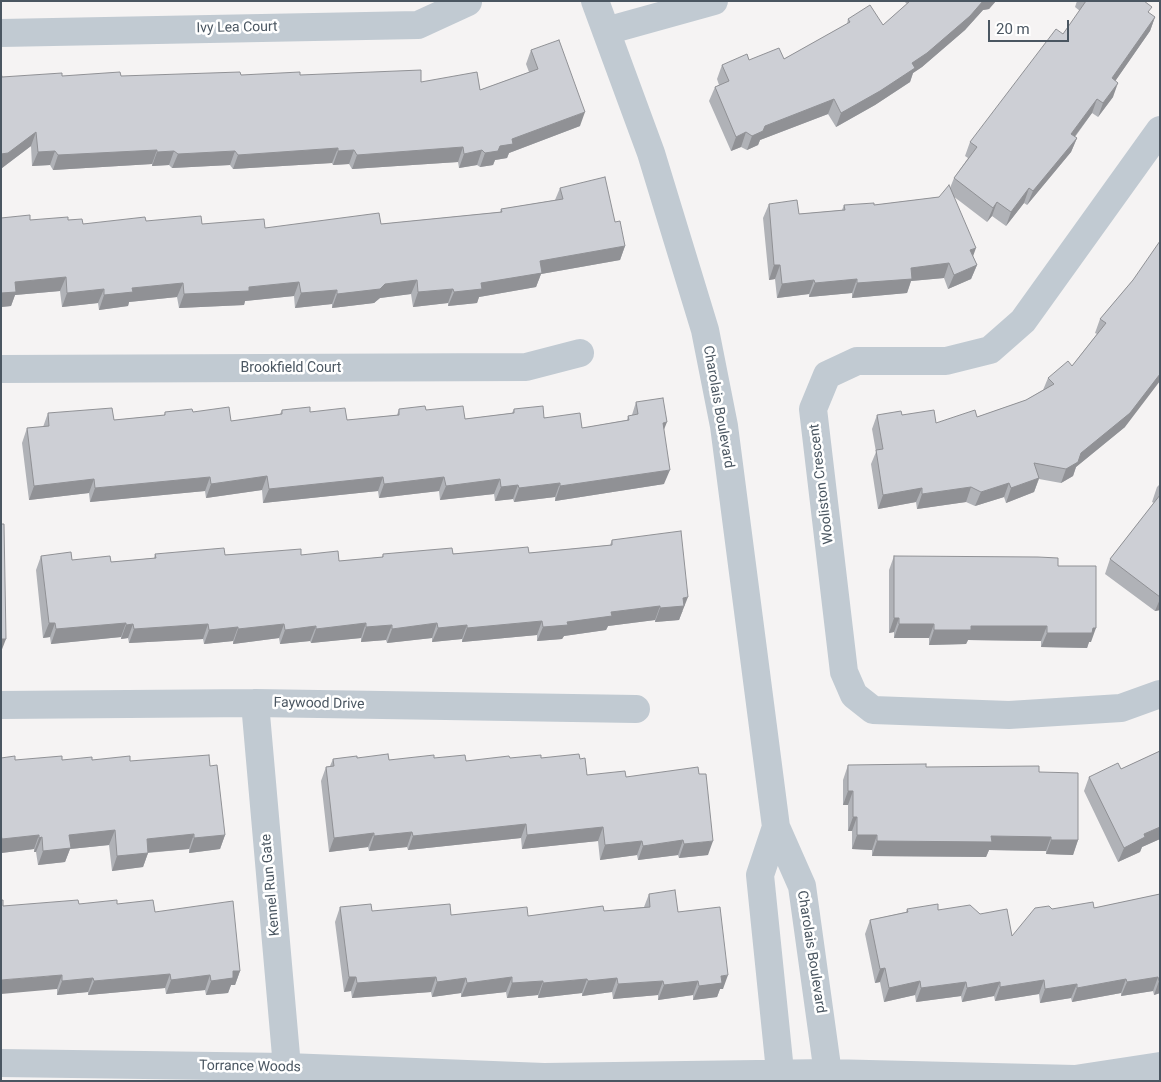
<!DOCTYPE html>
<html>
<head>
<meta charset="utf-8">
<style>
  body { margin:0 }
  #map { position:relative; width:1161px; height:1082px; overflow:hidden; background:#f5f3f3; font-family:Roboto,sans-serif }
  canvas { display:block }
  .frame { position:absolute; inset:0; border:2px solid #4a5661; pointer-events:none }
  .scale { position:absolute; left:988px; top:20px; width:81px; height:22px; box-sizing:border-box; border:2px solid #4a5661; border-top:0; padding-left:6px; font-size:15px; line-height:18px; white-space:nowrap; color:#4a5661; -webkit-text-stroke:4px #fff; paint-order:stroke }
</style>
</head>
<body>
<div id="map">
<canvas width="1161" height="1082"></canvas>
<div class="frame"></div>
<div class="scale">20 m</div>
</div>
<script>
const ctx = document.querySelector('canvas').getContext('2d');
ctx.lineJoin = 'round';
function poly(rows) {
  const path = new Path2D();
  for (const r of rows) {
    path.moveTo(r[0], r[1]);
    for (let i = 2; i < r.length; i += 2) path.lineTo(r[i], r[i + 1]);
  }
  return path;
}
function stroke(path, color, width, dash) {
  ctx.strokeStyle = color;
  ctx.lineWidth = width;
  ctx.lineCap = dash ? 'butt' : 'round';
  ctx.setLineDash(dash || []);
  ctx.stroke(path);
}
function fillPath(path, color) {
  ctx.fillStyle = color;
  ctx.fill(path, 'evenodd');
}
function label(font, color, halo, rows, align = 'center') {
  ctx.font = font + ' Roboto,sans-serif';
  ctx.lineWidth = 5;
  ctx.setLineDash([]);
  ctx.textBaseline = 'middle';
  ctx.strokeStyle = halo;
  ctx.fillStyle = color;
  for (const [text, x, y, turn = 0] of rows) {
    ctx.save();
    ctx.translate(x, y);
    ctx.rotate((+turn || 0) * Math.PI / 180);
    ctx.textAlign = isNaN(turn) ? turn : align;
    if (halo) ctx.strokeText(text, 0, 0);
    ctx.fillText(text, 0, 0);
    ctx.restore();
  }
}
stroke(poly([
  [595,1,651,153,705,330,724,426,776,827,802,886,829,1081],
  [606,31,714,1],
  [1,33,418,25,468,2],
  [1160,130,1023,321,990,350,946,361,857,361,827,375,813,409,844,672,854,695,873,710,1009,715,1121,708,1160,694],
  [1,369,526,367,580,353],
  [255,703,287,1067],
  [1,705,255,703,636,709],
  [776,827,760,875,781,1081],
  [1,1063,287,1067,544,1077,828,1073,1075,1079,1160,1066]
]), '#c1cad2', 28);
fillPath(poly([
  [904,1,996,1,989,9,983,10,965,30,922,67,913,73,910,82,875,105,836,127,828,114,760,140,758,145,747,150,741,147,731,151,709,101,715,87,719,85,717,79,722,65,749,60,784,59,847,24,848,19,883,25,907,4],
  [1077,1,1144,1,1149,13,1155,17,1150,31,1115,81,1113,97,1098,117,1092,113,1075,137,1077,138,1071,152,1027,205,1024,203,1006,226,992,216,987,222,953,196,973,256,977,265,971,279,948,289,944,278,911,281,907,293,852,298,852,293,809,297,809,294,777,298,775,279,769,280,763,218,769,204,799,214,842,210,844,205,874,205,939,197,950,188,954,178,968,158,965,156,970,142,1063,34,1080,11,1075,7],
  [531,50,580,126,509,153,507,158,495,160,493,165,480,167,477,165,459,168,458,162,352,169,349,164,333,165,332,163,233,169,230,165,172,168,169,165,152,166,152,164,53,170,50,165,32,166,31,146,2,168,2,77,300,75,421,82,480,90,529,72,526,64],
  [560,188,615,222,625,246,620,260,541,274,536,287,479,297,477,303,448,306,448,303,413,307,411,294,380,298,374,303,332,308,332,304,295,308,294,296,245,301,244,305,179,308,177,297,129,302,128,306,99,310,98,303,62,307,60,291,15,295,11,306,1,307,1,218,30,220,68,220,83,224,146,221,265,228,381,224,500,212,501,209,555,200],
  [1133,280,1125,427,1076,467,1073,476,1061,483,1039,479,1034,492,1006,503,1004,497,975,506,966,502,917,509,916,502,878,509,871,464,876,452,872,429,877,415,902,415,936,423,977,417,1026,400,1043,390,1048,378,1072,366,1097,334,1095,333,1100,319],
  [636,402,664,430,664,484,555,501,555,497,514,502,513,499,495,501,494,494,440,500,439,491,379,498,378,491,263,503,262,490,206,498,205,491,90,502,89,493,29,500,22,443,27,428,43,427,48,413,114,420,164,415,165,412,193,412,231,421,280,414,282,410,310,412,347,420,397,415,399,409,426,410,465,419,512,413,514,409,582,428,627,420,628,416,632,415],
  [1160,484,1160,610,1155,611,1105,574,1110,559,1154,503,1152,502,1157,487],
  [612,540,683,612,682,612,679,620,655,622,655,620,608,626,606,630,564,636,562,639,537,641,537,635,462,642,462,639,432,642,432,638,387,643,386,640,361,642,361,638,311,643,310,641,280,644,279,638,233,644,233,641,204,644,203,639,129,643,128,638,121,639,121,637,51,644,50,637,43,638,36,570,41,556,72,560,111,562,154,558,155,554,301,555,339,561,382,557,383,554,529,553,610,545],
  [894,556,1058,566,1091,642,1089,642,1087,648,1041,647,1041,641,968,640,966,644,929,645,929,638,894,638,894,632,889,633,889,570],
  [1160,751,1160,839,1142,847,1140,852,1118,862,1084,791,1089,777,1121,769],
  [1,758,15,760,92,760,130,761,210,766,225,835,220,849,189,853,189,849,148,853,143,867,112,871,109,845,70,849,65,862,38,865,36,852,34,852,34,849,1,853],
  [357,758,389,760,434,758,466,761,510,758,580,759,587,775,626,777,708,855,679,858,678,855,638,860,637,855,600,860,598,841,522,849,521,838,408,850,407,847,369,851,368,847,329,852,321,781,326,767,330,766,333,759],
  [848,765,926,767,1039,772,1078,840,1073,855,1046,854,1046,851,989,850,986,857,872,856,872,850,852,849,852,831,848,831,848,805,843,805,843,780],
  [649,894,678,912,723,989,720,989,717,997,693,1000,693,995,658,1000,658,995,613,999,612,992,582,996,582,993,538,998,538,995,507,998,506,992,461,997,461,993,432,997,431,992,352,998,351,991,344,992,335,922,340,907,372,911,451,915,528,916,604,911,644,907],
  [1160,894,1160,993,1154,995,1153,991,1121,996,1121,993,1072,1002,1071,998,1040,1003,1039,994,995,1001,994,996,962,1002,961,996,916,1002,915,995,884,1002,880,982,875,983,865,934,870,920,906,912,907,909,980,914,1012,936,1052,909,1094,908],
  [79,904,117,904,155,912,240,971,235,985,231,985,228,993,206,995,205,990,166,994,165,988,88,995,88,992,57,995,57,989,3,906]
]), '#b0b2b7');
fillPath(poly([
  [983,1,996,1,989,9,983,10,965,30,922,67,913,73,910,82,875,105,836,127,841,113,912,63],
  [1155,17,1150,31,1107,93,1112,78],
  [1118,83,1113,97,1098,117,1103,103],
  [834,99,828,114,760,140,758,145,747,150,752,136,765,126],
  [1097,99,1092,113,1066,148,1071,134],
  [585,112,580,126,509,153,507,158,495,160,493,165,480,167,485,153,512,139],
  [36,132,31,146,2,168,1,168,1,154],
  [746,132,741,147,731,151,736,137],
  [1077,138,1071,152,1027,205,1033,191],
  [463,147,458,162,352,169,357,155],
  [338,148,332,163,233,169,238,155],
  [157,150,152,164,53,170,58,155],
  [354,150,349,164,333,165,338,151],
  [482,150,477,165,459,168,464,154],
  [55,151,50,165,32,166,38,152],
  [174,151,169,165,152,166,157,152],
  [235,151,230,165,172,168,178,154],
  [1029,188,1024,203,1006,226,1011,212],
  [997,202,992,216,987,222,993,208],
  [625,246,620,260,541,274,536,287,479,297,477,303,448,306,454,292,481,283,540,261],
  [976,248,971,262,970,250],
  [949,263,944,278,911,281,907,293,852,298,857,283,911,268],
  [774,265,780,265,775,279,769,280],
  [977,265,971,279,948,289,954,275],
  [66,277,60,291,15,295,11,306,1,307,1,293,15,282],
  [857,279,852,293,809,297,815,283],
  [417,280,411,294,380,298,374,303,332,308,337,294,385,284],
  [814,280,809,294,777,298,782,284],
  [299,282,294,296,245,301,244,305,179,308,184,294],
  [183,283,177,297,129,302,128,306,99,310,104,295,132,288],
  [104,289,98,303,62,307,67,293],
  [453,289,448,303,413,307,418,292],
  [337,290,332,304,295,308,301,293],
  [1160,374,1160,381,1125,427,1076,467,1073,476,1061,483,1066,469,1081,453],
  [667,422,661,437,663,423],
  [670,470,664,484,555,501,560,486],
  [267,476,262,490,206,498,211,484],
  [210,477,205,491,90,502,95,488],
  [383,477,378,491,263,503,269,489],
  [444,477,439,491,379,498,384,484],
  [1039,478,1034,492,1006,503,1011,488],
  [94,479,89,493,29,500,34,486],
  [500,479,494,494,440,500,446,486],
  [560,483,555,497,514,502,519,488],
  [1009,483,1004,497,975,506,981,492],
  [518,485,513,499,495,501,501,487],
  [971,487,966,502,917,509,922,494],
  [922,488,916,502,878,509,883,495],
  [688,597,679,620,655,622,660,608,683,598],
  [1160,599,1160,610,1155,611],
  [660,606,655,620,608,626,606,630,564,636,562,639,537,641,543,627,611,612],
  [894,618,899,618,894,632,889,633],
  [542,621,537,635,462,642,467,628],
  [49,623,55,623,50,637,43,638],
  [126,623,121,637,51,644,56,629],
  [366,623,361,638,311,643,316,629],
  [437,623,432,638,387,643,392,629],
  [133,624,128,638,121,639,126,625],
  [208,624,203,639,129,643,134,629],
  [284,624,279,638,233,644,238,629],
  [899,624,934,624,929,638,894,638],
  [392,625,386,640,361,642,366,627],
  [467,625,462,639,432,642,438,628],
  [316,626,310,641,280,644,285,630],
  [971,626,1047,626,1041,641,968,640,966,644,929,645,934,630],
  [238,627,233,641,204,644,209,630],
  [1093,628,1096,628,1091,642,1089,642,1087,648,1041,647,1047,633],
  [1,639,6,639,1,652],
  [848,791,853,791,848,805,843,805],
  [853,817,857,817,852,831,848,831],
  [526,824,521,838,408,850,413,836],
  [603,827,598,841,522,849,527,835],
  [1160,827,1160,839,1142,847,1140,852,1118,862,1124,848,1144,834],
  [115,830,109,845,70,849,65,862,38,865,43,851,69,835],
  [412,832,407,847,369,851,374,836],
  [374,833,368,847,329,852,334,838],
  [194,834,189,849,142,853,147,839],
  [39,835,34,849,1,853,1,841,2,839],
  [225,835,220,849,189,853,194,838],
  [857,835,877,835,872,850,852,849],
  [991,836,1051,837,1046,851,989,850,986,857,872,856,877,841],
  [42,837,36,852,34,852,39,838],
  [683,840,678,855,638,860,643,846],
  [1051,840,1078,840,1073,855,1046,854],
  [642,841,637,855,600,860,605,845],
  [713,841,708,855,679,858,684,844],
  [148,853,143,867,112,871,117,856],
  [885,968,880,982,875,983,880,969],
  [233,971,240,971,235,985,231,985,228,993,206,995,211,981],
  [170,974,165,988,88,995,94,981],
  [62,975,57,989,1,994,1,980],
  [210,975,205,990,166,994,171,980],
  [728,975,723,989,720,989,717,997,693,1000,699,986,721,976],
  [349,977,356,977,351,991,344,992],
  [436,977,431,992,352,998,357,983],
  [512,977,506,992,461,997,467,983],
  [1158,977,1153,991,1121,996,1127,982],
  [93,978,88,992,57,995,62,981],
  [466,978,461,993,432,997,437,982],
  [617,978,612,992,582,996,588,981],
  [587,979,582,993,538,998,543,983],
  [1126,979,1121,993,1072,1002,1077,988],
  [1044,980,1039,994,995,1001,1000,987],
  [543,981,538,995,507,998,512,983],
  [663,981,658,995,613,999,618,984],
  [698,981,693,995,658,1000,664,985],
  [920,981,915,995,884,1002,889,988],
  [1159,981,1160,981,1160,993,1154,995],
  [966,982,961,996,916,1002,921,988],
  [1000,982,994,996,962,1002,967,988],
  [1077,984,1071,998,1040,1003,1045,989]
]), '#909195');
const building = poly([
  [910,1,983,1,970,16,927,53,912,63,915,68,880,91,841,113,834,99,765,126,763,131,752,136,746,132,736,137,715,87,729,81,722,65,747,54,749,60,779,48,784,59,850,22,848,19,870,5,883,25,910,1],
  [1086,1,1144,1,1152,7,1148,12,1155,17,1112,78,1118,83,1103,103,1097,99,1071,134,1077,138,1033,191,1029,188,1011,212,997,202,993,208,954,178,977,147,970,142,1056,29,1063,34,1086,1],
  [559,40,585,112,512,139,513,144,500,146,498,151,485,153,482,150,464,154,463,147,357,155,354,150,338,151,338,148,238,155,235,151,178,154,174,151,157,152,157,150,58,155,55,151,38,152,36,132,8,153,1,154,1,73,2,77,62,73,62,76,120,72,121,76,240,72,241,75,300,72,300,75,421,70,421,82,477,72,480,90,538,69,531,50,559,40],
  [605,177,615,222,620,221,625,246,540,261,542,273,481,283,482,289,454,292,453,289,418,292,417,280,385,284,380,289,337,294,337,290,301,293,299,282,249,287,249,291,184,294,183,283,132,288,133,292,104,295,104,289,67,293,66,277,15,282,16,292,1,293,1,218,30,215,30,220,68,217,68,220,82,219,83,224,145,217,146,221,201,216,202,224,264,219,265,228,379,213,381,224,502,212,501,209,563,199,560,188,605,177],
  [949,185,976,248,970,250,977,265,954,275,949,263,911,268,912,279,857,283,857,279,815,283,814,280,782,284,780,265,774,265,769,204,797,200,799,214,845,210,844,205,874,203,874,205,939,197,949,185],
  [1160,241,1160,374,1130,413,1081,453,1078,462,1066,469,1034,463,1039,478,1011,488,1009,483,981,492,971,487,922,494,922,488,883,495,876,450,883,449,877,415,901,411,902,415,934,410,936,423,975,410,977,417,1026,400,1054,384,1048,378,1068,361,1072,366,1106,323,1100,319,1133,280,1160,241],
  [663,398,667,422,663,423,670,470,560,486,560,483,519,488,518,485,501,487,500,479,446,486,444,477,384,484,383,477,269,489,267,476,211,484,210,477,95,488,94,479,34,486,27,428,49,426,48,413,112,408,114,420,165,415,165,412,192,409,193,412,229,407,231,421,282,414,282,410,310,407,310,412,345,408,347,420,399,415,399,409,425,406,426,410,463,406,465,419,514,413,514,409,543,406,544,418,580,413,582,428,629,420,628,416,638,414,636,402,663,398],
  [1160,495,1160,597,1110,559,1160,495],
  [1,524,4,524,6,639,1,639,1,524],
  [681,531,688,597,683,598,684,606,660,608,660,606,611,612,612,616,567,622,568,625,543,627,542,621,467,628,467,625,438,628,437,623,392,629,392,625,366,627,366,623,316,629,316,626,285,630,284,624,238,629,238,627,209,630,208,624,134,629,133,624,126,625,126,623,56,629,55,623,49,623,41,556,71,552,72,560,110,556,111,562,156,558,155,554,224,548,225,555,301,549,301,555,338,551,339,561,383,557,383,554,452,548,453,554,528,547,529,553,612,545,612,540,681,531],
  [894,556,1038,557,1058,558,1058,566,1096,566,1096,628,1093,628,1092,633,1047,633,1047,626,971,626,971,630,934,630,934,624,899,624,899,618,894,618,894,556],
  [1160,751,1160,827,1144,834,1145,837,1124,848,1089,777,1118,763,1121,769,1160,751],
  [388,754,389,760,434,755,434,758,465,755,466,761,509,756,510,758,541,755,541,758,579,754,580,759,585,758,587,775,625,771,626,777,698,767,699,774,706,774,713,841,684,844,683,840,643,846,642,841,605,845,603,827,527,835,526,824,413,836,412,832,374,836,374,833,334,838,326,767,334,766,333,759,357,756,357,758,388,754],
  [209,755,210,766,217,765,225,835,194,838,194,834,147,839,148,853,117,856,115,830,69,835,71,848,43,851,42,837,39,838,39,835,2,839,1,835,1,758,15,756,15,760,62,756,62,760,92,757,92,760,130,756,130,761,209,755],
  [926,764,926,767,1039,766,1039,772,1078,773,1078,840,1051,840,1051,837,991,836,992,842,877,841,877,835,857,835,857,817,853,817,853,791,848,791,848,765,926,764],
  [675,890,678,912,720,907,728,975,721,976,722,983,699,986,698,981,664,985,663,981,618,984,617,978,588,981,587,979,543,983,543,981,512,983,512,977,467,983,466,978,437,982,436,977,357,983,356,977,349,977,340,907,371,904,372,911,450,904,451,915,527,907,528,916,603,906,604,911,650,907,649,894,675,890],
  [1160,894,1160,981,1159,981,1158,977,1127,982,1126,979,1077,988,1077,984,1045,989,1044,980,1000,987,1000,982,967,988,966,982,921,988,920,981,889,988,885,968,880,969,870,920,908,912,907,909,938,904,938,910,970,905,980,914,1007,909,1012,936,1035,908,1049,906,1052,909,1093,902,1094,908,1160,894],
  [1,900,3,900,3,906,78,900,79,904,117,900,117,904,153,900,155,912,233,901,240,971,233,971,233,978,211,981,210,975,171,980,170,974,94,981,93,978,62,981,62,975,1,980,1,900]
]);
fillPath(building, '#cdcfd5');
stroke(building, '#909195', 1);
label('14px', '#4a5661', '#fff', [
  ["Ivy Lea Court",237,28,-1],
  ["Brookfield Court",291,368],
  ["Charolais Boulevard",718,407,80],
  ["Wooliston Crescent",822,484,-97],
  ["Faywood Drive",319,704,1],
  ["Kennel Run Gate",271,885,-95],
  ["Charolais Boulevard",811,952,81],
  ["Torrance Woods",250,1067,1]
]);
</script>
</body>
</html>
